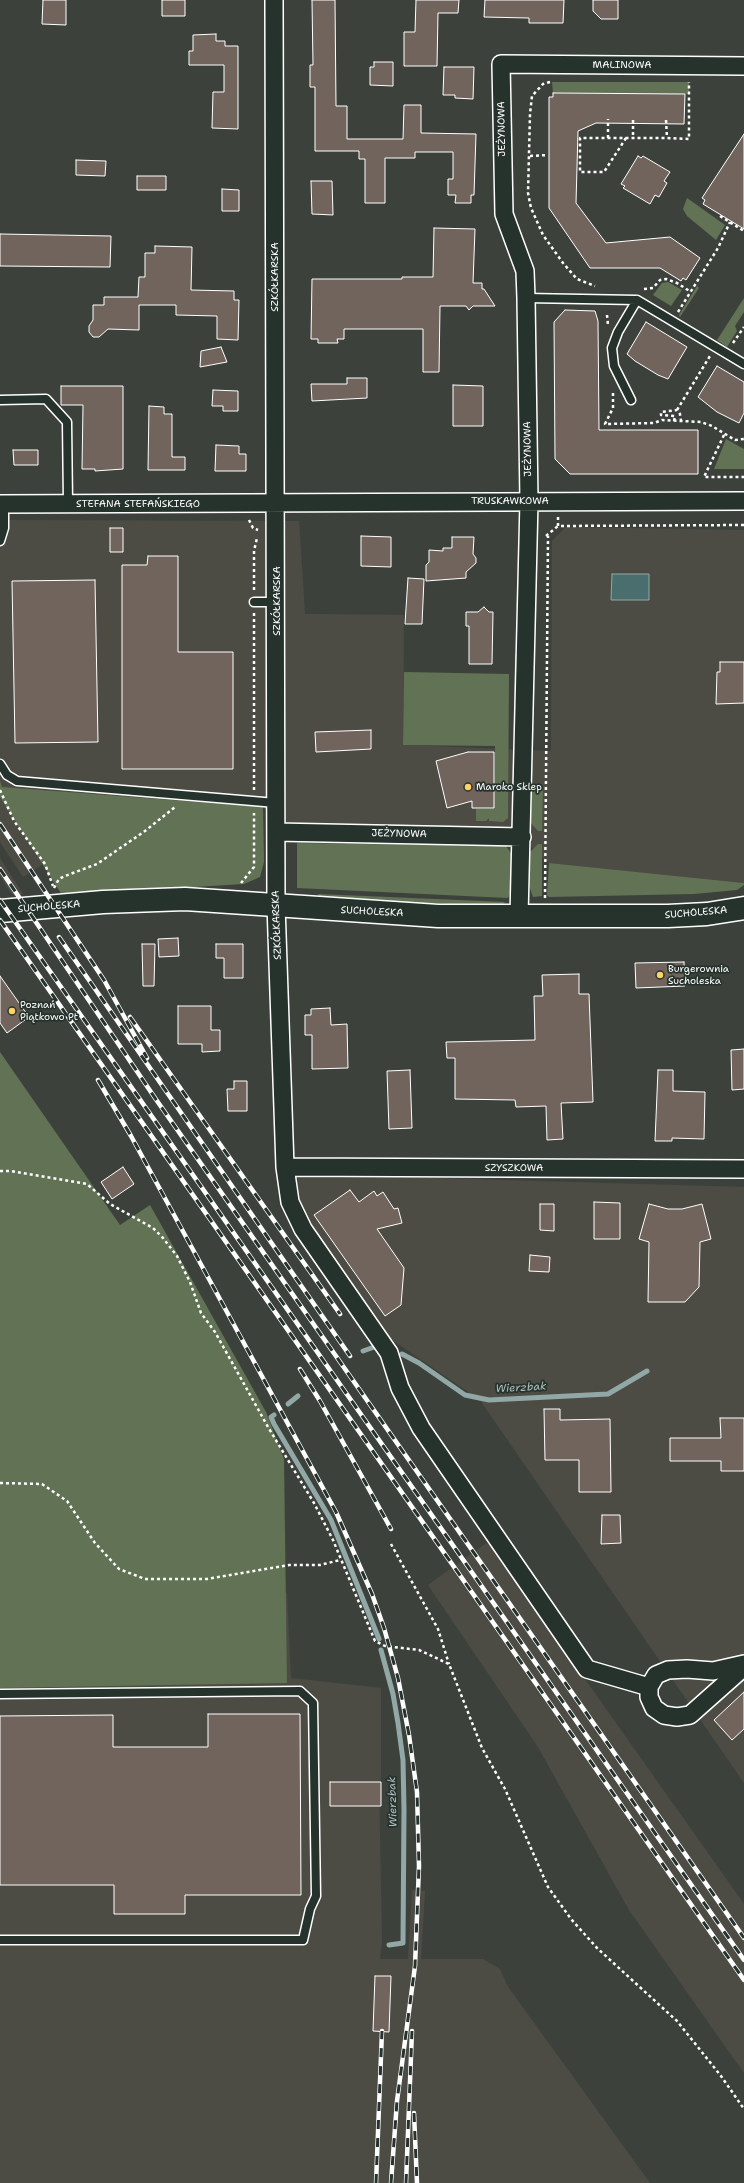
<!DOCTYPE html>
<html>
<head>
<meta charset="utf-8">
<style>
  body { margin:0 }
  canvas { display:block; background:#3c423b }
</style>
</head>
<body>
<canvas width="744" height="2183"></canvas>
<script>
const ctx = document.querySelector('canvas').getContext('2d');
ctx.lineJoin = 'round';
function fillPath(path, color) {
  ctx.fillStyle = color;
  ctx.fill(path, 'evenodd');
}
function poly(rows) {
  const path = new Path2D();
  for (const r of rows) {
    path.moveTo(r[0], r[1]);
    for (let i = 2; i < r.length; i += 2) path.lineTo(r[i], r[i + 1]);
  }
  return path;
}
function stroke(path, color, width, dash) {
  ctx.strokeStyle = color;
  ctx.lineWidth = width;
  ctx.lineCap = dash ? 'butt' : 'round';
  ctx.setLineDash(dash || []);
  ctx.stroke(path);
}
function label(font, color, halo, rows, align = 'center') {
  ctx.font = font + ' "Shantell Sans",sans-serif';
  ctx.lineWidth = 3.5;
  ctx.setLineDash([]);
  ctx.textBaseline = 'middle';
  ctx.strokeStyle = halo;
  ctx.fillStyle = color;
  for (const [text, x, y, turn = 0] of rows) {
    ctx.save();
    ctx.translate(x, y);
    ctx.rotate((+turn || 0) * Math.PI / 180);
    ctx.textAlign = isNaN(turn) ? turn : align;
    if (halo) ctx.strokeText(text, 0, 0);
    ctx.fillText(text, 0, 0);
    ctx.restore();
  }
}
fillPath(poly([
  [0,520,299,521,305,614,404,615,403,745,551,751,552,541,566,527,744,530,744,883,549,863,515,833,293,839,263,807,48,861,23,877,0,842],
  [0,858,23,894,16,896,12,895,0,876],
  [298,1178,431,1178,744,1187,744,1783,480,1400,385,1335,300,1213],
  [488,1542,744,1904,744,2073,629,1910,538,1747,428,1585],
  [287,1593,291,1678,381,1688,381,1778,379,1783,382,1941,380,1959,408,1959,412,1890,425,1891,421,1959,483,1959,500,1969,508,1987,650,2183,0,2183,0,1595]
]), '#4c4c45');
fillPath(poly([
  [552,82,689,82,689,94,553,93],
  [687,198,725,225,716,240,687,216,683,209],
  [668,282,682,290,671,306,653,295,662,283],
  [697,286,699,288,680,317,679,315],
  [744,298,744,312,735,326,737,331,727,347,717,340],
  [726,439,744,449,744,469,714,469],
  [515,653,519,657,513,819],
  [404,672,509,674,508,818,503,822,489,821,489,818,486,821,476,821,476,809,494,809,495,746,403,745],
  [0,781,2,787,263,807,264,862,260,877,244,884,62,895,0,797],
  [533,785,543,786,542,831,538,831,530,822,531,788],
  [297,843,506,846,513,856,513,888,508,898,297,888],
  [538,844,542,844,542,896,533,897,529,886,530,852],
  [549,863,744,883,744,885,737,890,694,894,549,897,547,895],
  [318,894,505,902,501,906,319,899],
  [0,1052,120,1225,150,1205,266,1412,284,1459,287,1683,0,1688]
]), '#627254');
const water = poly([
  [612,574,649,574,649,600,611,600,612,574]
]);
fillPath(water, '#496e6d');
stroke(water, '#92a8a7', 1);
stroke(poly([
  [363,1351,377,1346],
  [402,1354,419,1363,465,1395,489,1400,608,1394,647,1371],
  [288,1404,298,1396],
  [274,1415,271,1417,274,1424,331,1520,379,1639],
  [381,1650,393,1694,398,1723,403,1760,404,1810,403,1943,389,1945]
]), '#92a8a7', 5);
const building = poly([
  [43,0,66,0,66,25,42,24,43,0],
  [162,0,185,0,185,16,162,16,162,0],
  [312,0,335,0,336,106,347,106,347,139,403,139,404,105,421,105,421,133,476,134,474,195,471,195,471,203,455,203,456,195,448,195,448,179,453,179,453,152,415,152,415,158,385,158,385,203,365,203,365,159,359,159,359,151,315,151,315,87,310,87,310,65,313,65,312,0],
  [416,0,459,0,458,13,438,13,437,66,404,66,404,32,415,32,416,0],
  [485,0,564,0,563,23,529,23,529,18,484,17,485,0],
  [593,0,618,0,618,19,601,19,593,11,593,0],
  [216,34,216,41,225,41,225,46,238,46,238,129,212,128,213,92,224,92,224,65,189,65,189,51,193,51,193,35,216,34],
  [374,62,393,62,393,86,370,85,370,67,374,67,374,62],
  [444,67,474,67,473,99,455,98,455,95,443,95,444,67],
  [553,93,685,94,684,124,596,123,578,131,576,203,606,243,670,237,700,258,686,280,683,278,681,281,660,268,590,268,549,208,549,97,553,97,553,93],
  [744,134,744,229,703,204,705,200,702,198,744,134],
  [638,156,641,158,643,156,670,172,664,181,667,183,659,197,655,195,650,204,623,188,625,186,621,184,638,156],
  [76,160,106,161,105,176,76,175,76,160],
  [137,176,166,176,166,190,137,190,137,176],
  [311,181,332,181,333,215,312,214,311,181],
  [222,189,239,190,239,211,222,211,222,189],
  [434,228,475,229,473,283,482,283,482,289,484,289,495,306,473,306,469,310,466,306,440,306,439,372,423,372,423,329,344,329,344,339,337,339,338,343,318,343,318,339,311,339,312,279,402,279,402,277,433,277,434,228],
  [0,234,111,236,110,267,0,266,0,234],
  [155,246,192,247,191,290,234,291,234,300,239,300,238,340,217,339,217,316,176,315,176,305,139,305,139,330,108,329,99,337,93,337,89,332,89,326,93,320,93,305,104,305,104,297,138,297,139,277,145,277,145,253,155,253,155,246],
  [565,310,595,311,598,321,599,430,698,430,698,474,570,474,555,459,554,322,565,310],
  [646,322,687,347,668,379,658,375,635,361,627,354,646,322],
  [221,347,227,362,200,367,201,351,221,347],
  [717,366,744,382,744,413,739,423,717,412,698,397,717,366],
  [347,378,367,378,367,398,312,401,311,384,347,384,347,378],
  [453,385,483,386,483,426,453,426,453,385],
  [61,386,123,386,123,469,95,471,95,469,82,469,83,405,61,405,61,386],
  [213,390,238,391,238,411,223,411,223,406,212,406,213,390],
  [149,406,164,407,164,414,172,414,172,457,185,457,185,470,148,470,149,406],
  [216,445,239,446,239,454,246,454,246,471,215,471,216,445],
  [13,450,38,450,38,465,14,465,13,450],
  [110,528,123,528,123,552,110,552,110,528],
  [361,536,391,537,391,567,361,566,361,536],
  [452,537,474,537,473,554,476,558,476,563,466,572,466,578,426,581,426,565,429,562,429,550,443,551,443,548,452,548,452,537],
  [148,556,178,556,178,652,233,652,233,769,122,769,122,565,147,565,148,556],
  [408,578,424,579,422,624,405,624,408,578],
  [95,580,98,742,15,743,12,581,95,580],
  [484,607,489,612,493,612,492,664,469,664,469,626,466,626,466,612,478,612,484,607],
  [720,662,744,662,744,703,716,704,717,672,720,672,720,662],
  [371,730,371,749,316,752,315,732,371,730],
  [468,752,494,752,494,808,472,808,472,801,447,808,436,761,468,752],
  [178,938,179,956,159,957,158,939,178,938],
  [142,944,155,944,154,986,143,986,142,944],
  [216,944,243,944,243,978,224,978,224,958,216,958,216,944],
  [684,962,685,986,636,988,635,963,684,962],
  [579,974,579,994,589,994,593,1102,561,1103,563,1139,547,1140,546,1106,516,1107,515,1100,455,1099,455,1058,447,1058,446,1042,535,1040,534,996,543,996,542,975,579,974],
  [0,976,29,1017,7,1033,0,1023,0,976],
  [178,1006,211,1006,211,1030,220,1030,220,1051,202,1052,202,1044,178,1044,178,1006],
  [330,1008,331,1025,347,1024,348,1068,312,1069,312,1035,305,1035,305,1015,311,1015,311,1009,330,1008],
  [744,1049,744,1089,732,1090,731,1050,744,1049],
  [410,1070,412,1128,389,1129,387,1071,410,1070],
  [658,1070,673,1070,673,1091,705,1092,704,1139,672,1138,672,1141,655,1141,658,1070],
  [234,1081,247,1081,247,1111,228,1111,227,1089,234,1089,234,1081],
  [123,1167,134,1184,112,1199,101,1182,123,1167],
  [350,1190,359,1202,374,1191,377,1196,383,1192,394,1209,398,1208,402,1223,377,1229,404,1268,401,1305,385,1316,314,1215,350,1190],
  [594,1202,620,1203,620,1239,594,1239,594,1202],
  [540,1204,554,1204,554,1231,540,1230,540,1204],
  [649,1204,668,1209,682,1209,702,1204,711,1239,700,1242,699,1287,685,1302,648,1302,649,1242,639,1239,649,1204],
  [530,1255,550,1257,549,1272,529,1271,530,1255],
  [544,1409,560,1409,560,1420,610,1419,611,1492,579,1492,579,1460,545,1460,544,1409],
  [720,1418,744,1418,744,1471,721,1471,721,1461,670,1461,670,1438,721,1438,720,1418],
  [602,1515,620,1515,621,1543,601,1544,602,1515],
  [744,1692,744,1729,732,1740,714,1720,744,1692],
  [208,1714,300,1714,301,1895,185,1895,185,1914,114,1914,114,1885,0,1885,0,1716,113,1715,113,1747,208,1747,208,1714],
  [330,1782,381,1782,381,1806,330,1806,330,1782],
  [375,1976,391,1976,389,2032,373,2031,375,1976]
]);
fillPath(building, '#71645d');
stroke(building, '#fff', 1);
const lane = poly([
  [526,298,637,300,744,364],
  [0,400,46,399,67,422,68,504],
  [631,400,614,366,612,348,618,332,637,300],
  [0,541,4,528,4,504],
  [254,602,277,602],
  [0,764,7,775,17,781,276,803],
  [0,1694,300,1691,313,1703,316,1896,310,1909,303,1940,0,1940]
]);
const street = poly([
  [274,0,276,905,285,1167,290,1202,303,1229,389,1353,400,1388,421,1428,587,1669,649,1687],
  [0,504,744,501],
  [276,832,522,837],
  [519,916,529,501,526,298,525,271,504,214,501,64,744,66],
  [285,1167,744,1169],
  [744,1664,713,1671,687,1669,668,1670,656,1675,649,1687,649,1697,654,1708,664,1715,677,1717,690,1715,744,1667]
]);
const secondary = poly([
  [0,911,103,902,185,899,438,916,668,916,707,914,744,908]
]);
stroke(lane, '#fff', 11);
stroke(street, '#fff', 20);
stroke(secondary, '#fff', 25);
stroke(poly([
  [550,82,543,84,532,96,530,114,528,193,531,208,543,235,563,263,577,279,595,286],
  [633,120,633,138],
  [666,120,667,138],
  [608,138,608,119],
  [626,138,604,172,580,172,580,138,667,138,689,139,689,82],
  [530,156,548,155],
  [720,216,744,231],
  [644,289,653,288,660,280,666,279,677,283,691,292],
  [678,312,718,248,730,222],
  [607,315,608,325],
  [733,343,744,327],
  [613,393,613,408,605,424,654,423,662,420,701,422,712,426,735,440,744,439],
  [677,410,710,356],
  [674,421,675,416,661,415,661,412,677,410,680,414,681,421],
  [724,435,704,477,744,477],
  [558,517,558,526,744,525],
  [249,520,253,528,258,530],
  [546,536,558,526],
  [254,590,254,551,257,538],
  [0,790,14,821,45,864,53,886],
  [254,790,254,613],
  [241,883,254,867,254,813],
  [54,888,59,879,65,876,97,864,145,831,175,807],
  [545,898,548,536],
  [0,1171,11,1171,87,1184,110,1204,153,1228,163,1238,177,1256,190,1282,201,1313,215,1332,268,1427,314,1503,333,1540,375,1641,385,1646,419,1650,449,1664,482,1748,505,1789,548,1887,571,1919,597,1948,677,2021,721,2076,744,2109],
  [0,1483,42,1484,67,1501,95,1543,119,1569,145,1579,207,1579,289,1565,320,1565,340,1560],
  [391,1544,438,1629,449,1664]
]), '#fff', 2.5, [3, 3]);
stroke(lane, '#26332d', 8);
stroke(street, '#26332d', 17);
stroke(secondary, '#26332d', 22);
const rail = poly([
  [0,824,104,980,147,1058],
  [0,869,155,1098,744,1938],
  [0,900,744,1960],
  [0,920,744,1980],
  [59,937,350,1356],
  [130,1017,340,1314],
  [98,1080,131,1136,336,1512,372,1594,384,1628,398,1678,409,1735,417,1792,419,1866,415,1966,397,2101,391,2183],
  [300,1369,320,1401,391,1529],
  [414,2113,417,2183],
  [376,2183,382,2031],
  [406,2183,412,2031]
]);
stroke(rail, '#fff', 4.5);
stroke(rail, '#26332d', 3, [9]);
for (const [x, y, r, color] of [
  [468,787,4,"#ffd166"],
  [660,975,4,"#ffd166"],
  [12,1011,4,"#ffd166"]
]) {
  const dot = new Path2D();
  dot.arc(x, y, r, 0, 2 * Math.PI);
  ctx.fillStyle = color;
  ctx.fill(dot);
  stroke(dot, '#26332d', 1.5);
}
label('10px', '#fff', '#26332d', [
  ["MALINOWA",622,65],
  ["JEŻYNOWA",502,129,-91],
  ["SZKÓŁKARSKA",275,277,-90],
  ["JEŻYNOWA",528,449,-91],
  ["TRUSKAWKOWA",510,501],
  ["STEFANA STEFAŃSKIEGO",138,504],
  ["SZKÓŁKARSKA",277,601,-90],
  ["JEŻYNOWA",399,834,1],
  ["SUCHOLESKA",49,907,-5],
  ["SUCHOLESKA",372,912,3],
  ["SUCHOLESKA",696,913,-5],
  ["SZKÓŁKARSKA",277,925,-92],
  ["SZYSZKOWA",514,1168]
]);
label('10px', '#fff', '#26332d', [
  ["Maroko Sklep",476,787],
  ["Burgerownia",668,969],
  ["Sucholeska",668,981],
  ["Poznań",20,1005],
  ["Piątkowo Pt",20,1017]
], 'left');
label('italic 11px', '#adbebd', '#26332d', [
  ["Wierzbak",521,1388,-3],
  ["Wierzbak",393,1802,-92]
]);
</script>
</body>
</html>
